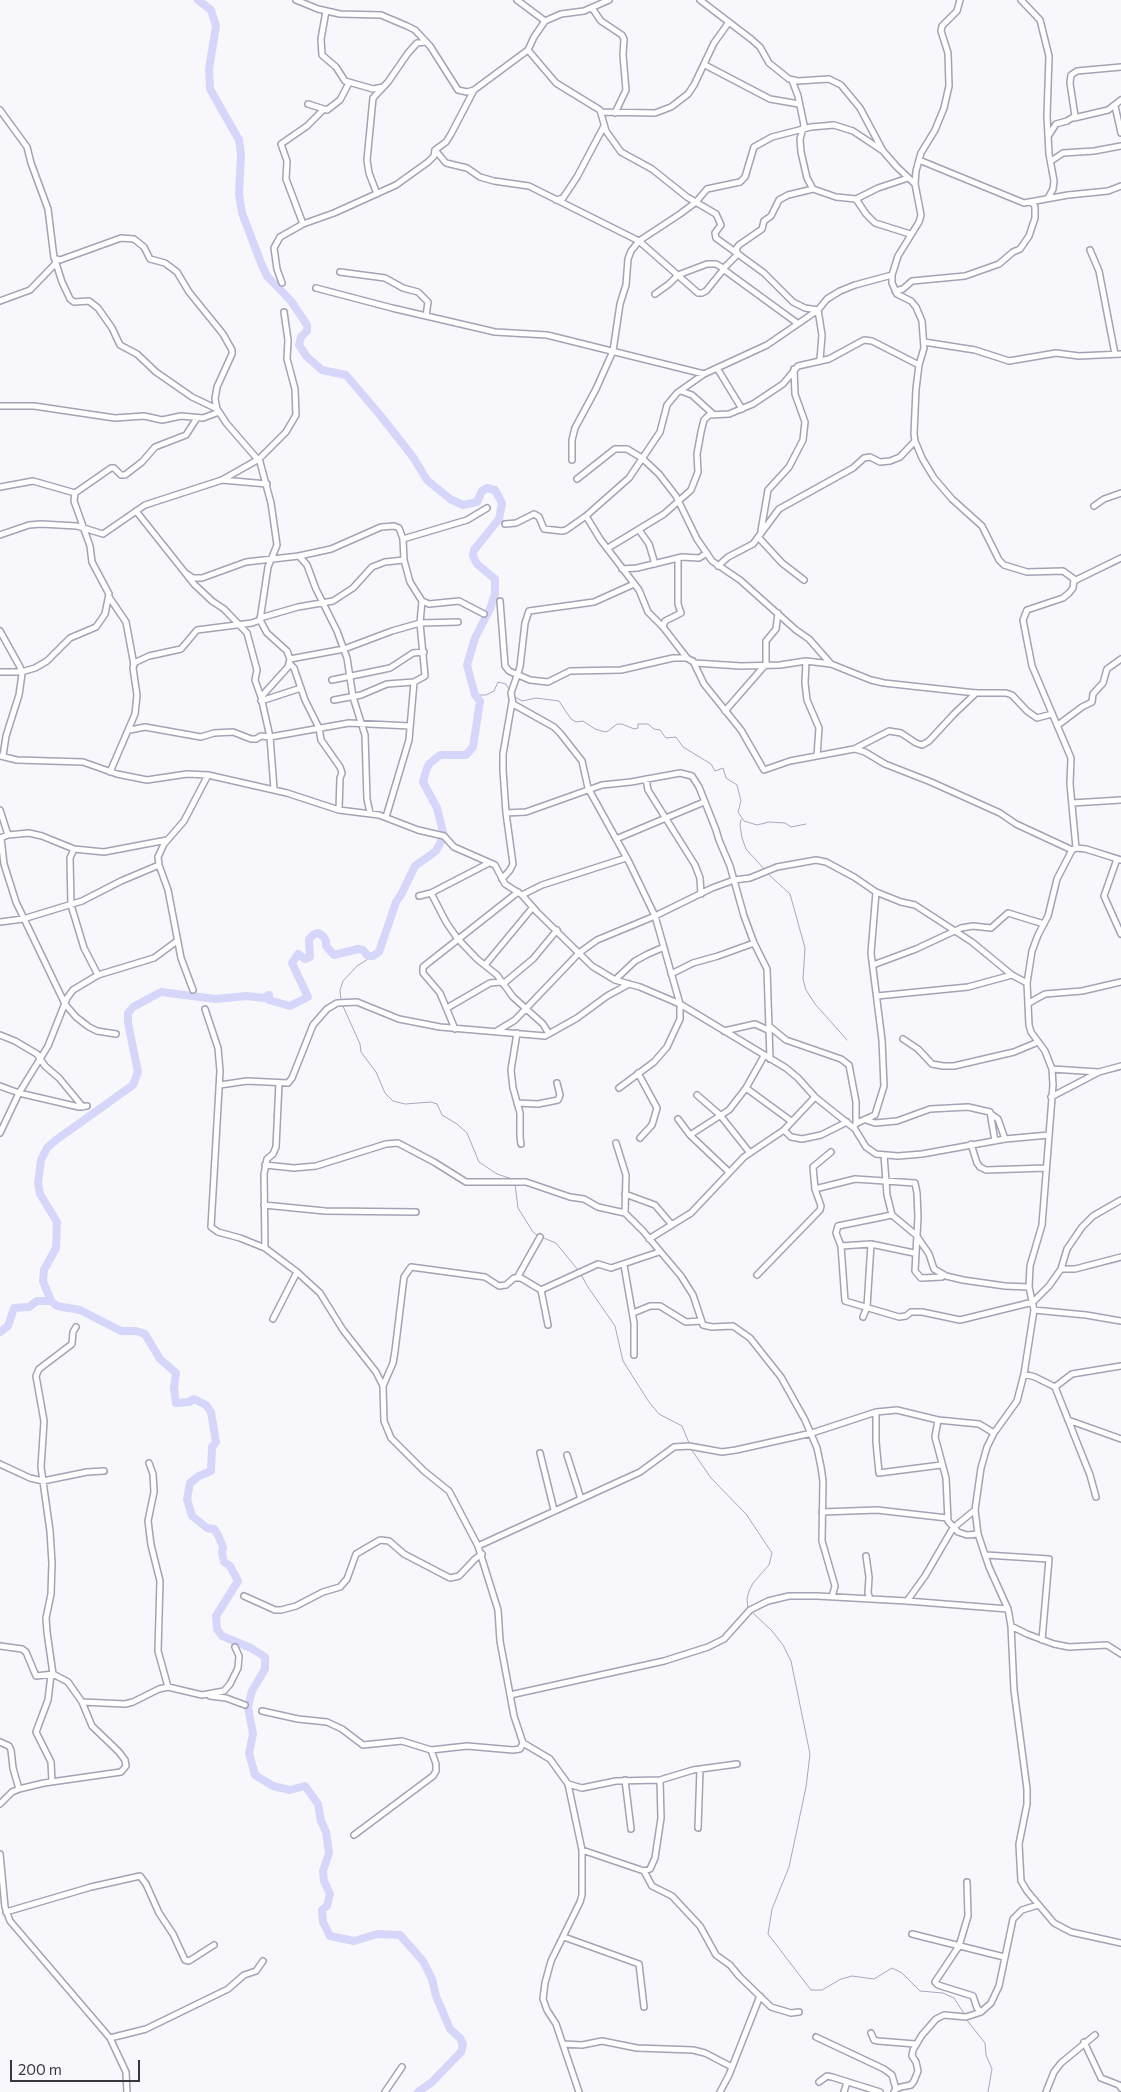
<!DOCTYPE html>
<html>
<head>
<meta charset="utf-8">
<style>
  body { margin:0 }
  #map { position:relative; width:1121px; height:2092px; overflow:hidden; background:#f8f8fc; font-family:Commissioner,sans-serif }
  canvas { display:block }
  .scale { position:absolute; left:10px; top:2060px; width:130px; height:22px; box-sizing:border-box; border:2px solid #37383f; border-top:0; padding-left:6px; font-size:15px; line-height:18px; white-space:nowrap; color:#37383f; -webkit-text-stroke:4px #f8f8fc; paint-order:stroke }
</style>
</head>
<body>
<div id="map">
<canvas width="1121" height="2092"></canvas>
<div class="scale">200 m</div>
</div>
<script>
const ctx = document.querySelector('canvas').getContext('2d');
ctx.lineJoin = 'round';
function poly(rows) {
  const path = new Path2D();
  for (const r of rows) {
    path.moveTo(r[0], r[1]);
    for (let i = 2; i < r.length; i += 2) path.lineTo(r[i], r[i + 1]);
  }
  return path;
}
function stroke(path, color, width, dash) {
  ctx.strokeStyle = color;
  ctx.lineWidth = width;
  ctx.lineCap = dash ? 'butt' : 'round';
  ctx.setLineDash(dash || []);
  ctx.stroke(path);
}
stroke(poly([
  [475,695,486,695,494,691,498,682,506,684,510,691],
  [513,696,522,701,536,698,559,701,571,719,576,722,583,721,595,729,605,732,608,731,617,724,622,724,634,729,638,728,638,724,648,724,654,729,660,730,666,738,676,737,683,747,711,764,715,771,723,768,726,778,737,785,741,801,738,812,744,821,757,825,769,822,785,823,791,827,806,824],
  [741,820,740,825,742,838,746,849,765,870],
  [767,873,790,894,805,948,803,979,806,990,815,1004,847,1040],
  [341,1000,340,990,343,981,357,966,373,956],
  [342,1004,360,1044,361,1052,376,1072,385,1093,393,1101,405,1104,431,1102,437,1104,442,1115,457,1124,467,1133,479,1162,497,1174,512,1179],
  [515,1184,518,1208,533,1232,538,1236],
  [541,1237,556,1243,578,1270],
  [580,1273,588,1287,615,1326,623,1361,649,1402,659,1414,682,1426,689,1443],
  [691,1449,711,1478,746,1514,772,1553,769,1565,753,1583,749,1591,747,1599,748,1608],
  [751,1611,772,1631,783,1645,791,1661,810,1754,806,1787,789,1867,772,1909,768,1934,811,1990,822,1990,841,1979,852,1976,874,1979,892,1968,902,1973,920,1991,943,1993,954,1998,965,2015],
  [966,2019,985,2043,986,2055,992,2069,988,2092]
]), '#a6a7c1', 1);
stroke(poly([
  [198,0,211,10,216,26,209,69,210,89,239,140,241,154,239,194,242,213,261,263,267,276,291,301,307,325,307,331,301,337,299,345,307,357,322,370,346,375,380,415,413,457,427,480,450,499,463,505,477,502,482,491,487,488,495,490,502,503,499,519,474,550,473,556,477,564,495,579,495,594,490,609,475,638,467,665,475,695,480,701,473,747,466,755,440,755,429,764,426,771,423,782,437,808,444,836,436,851,415,866,401,895,396,902,379,952,373,956,368,956,363,950,358,949,334,955,326,946,326,941,323,936,318,933,313,935,309,939,310,957,305,959,298,954,292,963,308,997,290,1006,269,1000,269,995,264,998,247,996,215,999,161,992,133,1007,128,1013,128,1023,138,1072,133,1085,56,1140,47,1148,41,1160,38,1183,40,1194,57,1222,56,1248,44,1270,43,1281,51,1301,57,1306,80,1310,121,1331,136,1331,145,1334,160,1359,176,1373,174,1388,176,1403,189,1402,194,1399,206,1405,211,1412,216,1442,212,1447,211,1471,199,1476,190,1483,187,1499,192,1516,207,1528,214,1529,218,1535,223,1547,222,1553,224,1562,230,1566,238,1581,216,1616,217,1629,222,1636,251,1648,265,1657,265,1669,252,1691,248,1707,253,1734,249,1753,255,1775,273,1786,290,1790,305,1786,318,1804,321,1821,326,1832,329,1853,323,1871,324,1881,330,1894,327,1906,322,1910,323,1922,330,1936,354,1941,377,1934,400,1935,423,1961,432,1979,436,1996,450,2029,460,2038,463,2044,461,2052,432,2082,418,2092],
  [0,1332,8,1326,14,1308,29,1307,37,1301,51,1301]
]), '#d5d6f9', 8);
const minor = poly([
  [296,0,318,9,340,14,381,15,407,26,415,30,430,46,458,90,467,92,474,90],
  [517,0,545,21],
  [700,0,751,39,760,47,769,63,789,79,798,81,829,79,841,85,860,108,883,151,897,167,915,184],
  [960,0,957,11,942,26,941,31,948,53,949,86,944,108,935,130,921,153,916,171,915,184,921,215,919,222,898,256,892,275,892,283,897,294,911,301,916,307,922,321,924,348,919,365,916,389,914,434,915,441,922,458,934,478,952,499,982,526,999,560,1004,565,1027,572,1063,571,1074,579,1073,588,1069,593,1063,598,1027,610,1023,620,1032,666,1071,758,1070,784,1076,848],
  [1021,0,1040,20,1049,56,1047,116,1049,154,1054,181,1053,189,1048,198],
  [592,8,601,21,622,35,624,39,623,55,626,90,615,113],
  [326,11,321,39,322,55,336,67,345,81,373,89,383,87],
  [528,50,556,83,600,110,606,131,621,152,652,169,687,197,716,214,721,225,715,233,716,238,764,273,793,302,805,308,818,310,822,335,820,360],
  [705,65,770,99,799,104],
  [792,80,798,96,804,125,800,139,801,152,807,178,813,189,836,197,856,199,866,214,875,223,910,234],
  [308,104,327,110,340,100,349,83],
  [1115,106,1121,133],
  [0,110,27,147,31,163,48,209,54,258,60,260,121,238,134,239,144,247,150,259,165,263,177,272,189,292,223,334,232,350,232,354,217,387,215,399,217,409,227,424,260,462,271,503,277,545,268,567,260,620,252,623,197,630,181,649,149,656,134,663,133,668,137,695,135,714,110,772],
  [602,112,655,113,671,107,688,94,694,85,714,43,729,22],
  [1074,118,1108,110,1121,100],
  [1049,135,1056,124,1067,121,1075,116,1070,83,1071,75,1077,71,1121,67],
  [435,150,446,163,467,168,480,177,494,181,529,186,639,241,698,293,702,293,706,291,723,270],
  [919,160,1024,203,1068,195,1108,191,1121,186],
  [1051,161,1063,153,1094,151,1121,146],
  [377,194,369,173,367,160,373,98,388,82,408,53,417,43,426,42],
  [856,199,878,188,908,178],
  [556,200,563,198,577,177,604,126],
  [303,224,286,179,287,161,281,144,307,126,323,110],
  [1090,250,1099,271,1115,354],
  [55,260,62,282,70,299,74,302,89,301,98,308,112,328,120,345,137,354,156,372,192,397,217,409],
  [340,272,385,278,403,288,418,292,428,302,426,316],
  [282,283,277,269,274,248,280,237,303,224,334,213,396,185,428,162,434,156,435,150,446,142,451,134,474,90,528,50,534,37,545,21,561,14,584,11,609,0],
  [316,288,392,308,495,332,547,335,704,374],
  [895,291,903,289,912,281,965,276,999,264,1013,252,1020,249,1029,236,1035,218,1035,207,1032,202],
  [655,294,669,284,678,275,707,264,716,264,723,268],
  [0,301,30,290,56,263],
  [797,323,723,269,738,254,736,249,739,245,762,229,764,221,771,216,779,200,788,195,813,189],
  [924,342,975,350,1009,361,1056,353,1079,356,1121,354],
  [717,368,742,409],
  [681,391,692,395,713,414],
  [0,406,34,406,115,418,144,416,162,420,181,416,203,418,219,412],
  [572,460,572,440,575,428,596,389,613,351,620,304,626,285,628,259,631,251,639,241,680,214,696,202,707,189,740,182,745,177,754,147,772,137,811,127,834,125,853,131,883,151],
  [577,479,615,449,627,449,642,458,659,474,676,496,697,539,712,561,740,580,796,630,809,639,831,664],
  [222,480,267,484],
  [0,487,33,481,75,493],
  [1094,506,1104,499,1121,493],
  [136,511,194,584,212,601,224,609,247,633,257,670,255,680,261,697],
  [586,516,600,539,639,590,648,612,663,627,687,658,695,663,741,666,780,665,806,661,831,664,871,680,884,683,976,693,1006,693,1012,695,1027,711,1037,718,1052,714],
  [505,524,516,523,534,514,539,517,544,529,562,531,566,530,586,516,629,478,660,432,667,405,677,393,704,374,767,345,818,310,827,299,840,291,855,285,892,275],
  [639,530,649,544,655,564],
  [761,531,768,490,789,467,803,440,805,422,795,394,794,369],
  [0,535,29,525,41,524,77,526,103,534,145,505,222,480,259,459,286,432,296,415,295,389,287,359,288,340,284,312],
  [759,538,782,563,804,580],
  [403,539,467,520,487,508],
  [608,548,664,514,691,490,698,472,697,454,701,432,704,420,709,415,729,414,753,404,783,384,798,366,829,359,864,340,872,341,919,365],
  [299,556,307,565,316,589,337,631,347,658,353,697,365,735,367,799,370,813],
  [718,566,728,557,753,544,779,509,853,468,864,458,870,457,880,462,890,461,900,457,915,441],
  [622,569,637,568,682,557,699,558,707,553],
  [187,574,193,578,202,578,246,562,299,556,331,549,381,527,394,526,399,528,403,539,404,560,410,582,422,601,429,604,459,601,484,614],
  [1074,581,1121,558],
  [109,597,126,622,134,665],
  [500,601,505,666,509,671,530,680,548,682,570,671,621,670,673,658,686,658],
  [260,618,298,607,333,601,353,588,372,567,385,562,404,560],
  [260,620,267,633,287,651,290,659,288,667,261,697,270,737,274,789],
  [663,627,665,621,681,613,678,604,678,558],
  [0,631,20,667,22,674,19,695,6,736,3,756],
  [290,659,344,649,392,631,420,623,458,622],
  [693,661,704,684,741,730,764,770,790,761,854,749,889,731,901,733,916,743,922,745,929,741,954,714,976,693],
  [806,661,805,683,807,700,819,728,817,756],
  [290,664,294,668,305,700,319,728,321,740,340,767,342,773,340,778,339,810],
  [0,672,21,672,35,668,47,661,70,638,96,627,105,614,109,594,92,562,90,546,74,501,75,493,111,468,114,468,121,475,125,475,142,462,155,447,186,435,197,418],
  [332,680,390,668,413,653,424,652],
  [334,700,361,695,387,684,414,682,425,676,420,623,422,601],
  [261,701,301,688],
  [725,711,766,664,766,641,776,629,778,613],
  [1058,725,1082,707,1092,702,1093,694,1103,683,1107,669,1121,659],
  [130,730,145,727,201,737,214,733,233,732,251,739,256,739,261,736,270,737,349,723,410,726],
  [855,749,865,752,885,764,931,782,1000,813,1016,824,1072,850],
  [0,756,17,760,83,762,117,774,147,780,187,774,208,775,287,793,339,810,379,815,418,830,444,836,454,847,495,865,505,884,522,895,537,912,592,966,615,980,640,987,680,1004,786,1068,798,1078,815,1097,855,1129,866,1147,876,1154,898,1156,922,1154,1005,1139,1049,1135],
  [646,779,648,790,695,865,700,878,701,894],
  [1072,803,1121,800],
  [0,810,8,835],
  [506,813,526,812,602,785,631,782,680,773,692,776,699,787,716,830,719,840,730,866,744,916,754,943,767,969,770,1059],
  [386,817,409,740,414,682],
  [0,838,8,835,29,833,42,836,74,849,104,852,167,840],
  [1,838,4,864,16,902,65,1004,76,1017,89,1027,97,1031,116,1034],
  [616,839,704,802],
  [74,849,70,858,71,905,84,948,98,975],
  [1117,859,1104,896,1121,934],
  [1121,860,1086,849,1076,848,1072,850,1057,879,1048,916,1038,935,1032,951,1027,983,1029,1025,1031,1032,1045,1051,1052,1069,1053,1085,1042,1225,1030,1266,1029,1287,1034,1310,1024,1374,1017,1401,994,1433,987,1447,981,1468,975,1510,978,1534,989,1567,1008,1609,1011,1626,1014,1690,1027,1789,1027,1804,1019,1844,1021,1881,1027,1891,1054,1923,1071,1932,1121,1943],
  [502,879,510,870,513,864,506,813,503,770,503,754,512,702],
  [431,893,446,922,457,938,477,959,497,975,513,997,543,1024,549,1034],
  [522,895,542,885,626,858],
  [419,896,431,893,489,863],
  [0,922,23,919,82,901,121,881,159,865],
  [485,965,533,907],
  [873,965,916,949,961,928,973,926,991,928,1008,913,1044,924],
  [671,974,693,963,718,956,754,943],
  [615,980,635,961,648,954,664,947],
  [503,984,533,959,557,930],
  [193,990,181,958,168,890,159,865,158,857,164,844,184,821,208,775],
  [877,996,968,987,1012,975],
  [1029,1003,1045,994,1082,991,1121,982],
  [447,1008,490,983,501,982],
  [205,1009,218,1048,220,1071,211,1227,218,1232,240,1238,265,1248,297,1272,320,1293,343,1330,376,1372,383,1386,384,1421,391,1438,424,1471,449,1491,478,1546,498,1610,500,1641,514,1716,523,1743,550,1759,568,1784,582,1850,582,1895,580,1902,551,1961,545,1983,543,1999,547,2010,556,2024,579,2092],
  [769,1026,786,1040,841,1059,849,1065,856,1102,856,1124],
  [455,1029,440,993,423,973,423,967,518,892],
  [497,1031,515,1020,579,953,597,940,655,916,712,888,734,880,750,878,777,867,816,860,826,862,854,877,876,892,901,902,915,905,972,942,1012,975,1027,983],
  [724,1031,755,1024,768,1030],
  [517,1033,511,1070,513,1088,520,1113,520,1137,521,1144],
  [0,1035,15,1041,37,1054,45,1066,59,1078,83,1107],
  [903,1039,918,1049,932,1064,943,1066,954,1066,1014,1052,1038,1042],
  [1052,1069,1098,1072],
  [638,1073,657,1108,652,1125,640,1138],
  [220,1085,247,1081,288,1083,292,1078,313,1025,327,1009,337,1003,357,1002,399,1019,440,1027,545,1036,577,1018,607,996,629,984],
  [0,1086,19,1093,79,1107,87,1106],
  [619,1088,654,1062,667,1047,680,1019,680,1004,655,916,629,862,588,788,582,761,560,733,554,727,513,704,511,693,520,667,525,623,529,611,594,602,634,584],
  [746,1088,791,1121],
  [697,1095,720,1115,750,1153],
  [1051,1097,1099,1072,1121,1066],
  [517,1103,538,1104,558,1100,560,1095,557,1083],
  [991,1114,998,1119,1005,1139],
  [678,1119,690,1135,729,1172],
  [866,1120,875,1123,897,1121,930,1109,968,1107,990,1112,995,1141],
  [857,1123,875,1115,884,1086,882,1040,871,953,876,892],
  [784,1130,791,1137,802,1139,821,1135,847,1122],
  [0,1133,19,1093,48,1046,67,998,73,990,98,975,154,958,177,941],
  [690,1135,729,1110,746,1088,764,1056],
  [616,1143,626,1175,625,1213],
  [971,1144,977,1163,980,1167,986,1170,1046,1168],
  [884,1155,887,1195,892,1215,916,1235,929,1254,934,1269,946,1276,963,1280,1005,1286,1029,1287],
  [265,1165,294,1168,316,1166,386,1144,398,1143,434,1162,466,1182,526,1182,570,1197,584,1199,598,1207,625,1213,643,1231,681,1276,693,1295,703,1325,712,1327,733,1326,750,1338,781,1377,805,1420,817,1448,821,1467,823,1481,822,1541,835,1586,832,1597],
  [815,1189,855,1179,915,1183,917,1193,918,1217,915,1271,921,1278,942,1277],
  [625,1194,655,1205,672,1225],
  [264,1205,325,1211,416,1212],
  [892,1215,838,1226,836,1233,841,1246,845,1301,899,1317,906,1316,911,1312,922,1312,960,1320,1033,1302,1049,1286,1061,1269,1067,1249,1082,1227,1093,1216,1121,1200],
  [649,1239,691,1213,744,1157,784,1130,815,1097],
  [841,1246,871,1244,914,1253],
  [265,1248,264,1174,267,1159,273,1154,276,1147,279,1083],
  [624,1265,634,1323,634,1355],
  [1061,1269,1075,1269,1121,1257],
  [757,1275,820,1210,821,1206,815,1189,813,1167,831,1152],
  [517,1278,540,1237],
  [1034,1310,1086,1315,1121,1321],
  [633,1313,650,1306,660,1306,686,1322,700,1321],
  [863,1317,867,1307,871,1244],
  [273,1319,297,1272],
  [548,1325,541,1290,598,1264,611,1268,659,1252],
  [1024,1374,1035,1377,1055,1387,1072,1374,1121,1366],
  [383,1386,393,1363,395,1351,404,1277,411,1267,485,1277,499,1286,506,1285,514,1278,521,1278,541,1290],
  [1055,1387,1090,1475,1096,1497],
  [876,1412,876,1442,879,1473,941,1465],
  [938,1420,935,1437,946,1478,948,1521,958,1532,967,1535,978,1534],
  [1068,1420,1121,1439],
  [540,1453,554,1510],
  [567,1455,581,1499],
  [149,1463,153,1474,154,1492,148,1521,151,1545,160,1581,158,1651,168,1687],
  [0,1464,30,1478,43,1481,87,1472,104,1471],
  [822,1512,877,1510,947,1518],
  [478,1546,640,1472,674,1447,689,1446,722,1452,736,1450,812,1433,876,1412,897,1410,938,1420,979,1424,994,1433],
  [986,1555,1049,1559,1042,1640],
  [866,1556,869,1577,868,1593,870,1599],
  [244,1596,275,1610,281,1610,296,1606,323,1592,340,1587,347,1579,356,1554,380,1540,389,1541,404,1554,450,1578,459,1576,475,1559,482,1554],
  [907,1601,925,1576,953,1528,975,1510],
  [1011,1626,1027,1634,1054,1644,1069,1647,1107,1645,1121,1654],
  [0,1646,22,1649,26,1652,36,1676,53,1674],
  [51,1675,48,1700,36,1732,51,1762,52,1782],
  [510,1695,664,1661,708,1647,724,1639,750,1610,768,1601,789,1596,817,1596,907,1601,1008,1609],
  [210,1696,226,1698,245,1705],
  [82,1702,125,1704,133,1702,159,1689,168,1687,202,1695,224,1691,230,1684,238,1668,239,1656,235,1647],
  [262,1711,298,1719,327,1722,342,1729,363,1745,402,1741,431,1750,467,1746,513,1750,520,1749,523,1743],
  [0,1742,9,1746,11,1750,13,1768,19,1789],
  [625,1780,631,1829],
  [568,1784,582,1788,616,1781,660,1780,693,1770,737,1764],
  [0,1804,12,1792,19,1789,44,1783,121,1772,126,1766,125,1760,119,1752,92,1726,82,1702,68,1682,53,1674,47,1632,46,1618,51,1594,52,1563,50,1531,41,1467,44,1421,36,1376,39,1369,72,1344,73,1332,76,1327],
  [698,1828,700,1769],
  [354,1835,433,1776,436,1771,436,1764,431,1750],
  [582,1850,644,1871,652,1886,672,1896,700,1926,716,1955,730,1965,739,1976,771,2007,791,2013,799,2012],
  [0,1854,5,1907,10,1921,110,2038,126,2072,127,2092],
  [644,1871,650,1869,655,1858,661,1818,660,1780],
  [967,1882,968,1916,959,1946,935,1982,938,1985,973,1996,977,2008,981,2012],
  [6,1912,91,1887,140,1876,146,1884,159,1913,173,1934,185,1960,189,1961,214,1945],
  [912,1934,1004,1957],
  [564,1937,639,1964,644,2007],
  [871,2033,874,2040,878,2041,915,2044],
  [816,2037,884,2069,892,2075,896,2089],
  [110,2038,146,2029,228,1989,244,1975,256,1971,263,1961],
  [1084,2042,1101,2078,1119,2085,1121,2088],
  [563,2044,582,2045,602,2041,637,2048,693,2050,705,2053,732,2067],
  [819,2082,827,2076,832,2077,880,2092],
  [385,2092,402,2067],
  [720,2092,729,2075,760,1996],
  [844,2092,847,2082],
  [894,2092,896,2089,901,2087,911,2085,914,2081,918,2071,916,2062,912,2056,913,2050,922,2035,936,2019,944,2015,966,2017,981,2012,991,2003,999,1986,1013,1919,1022,1910,1038,1905],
  [1046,2092,1054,2072,1061,2063,1095,2035]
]);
stroke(minor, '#a2a3b5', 8);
stroke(minor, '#fff', 5);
</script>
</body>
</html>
